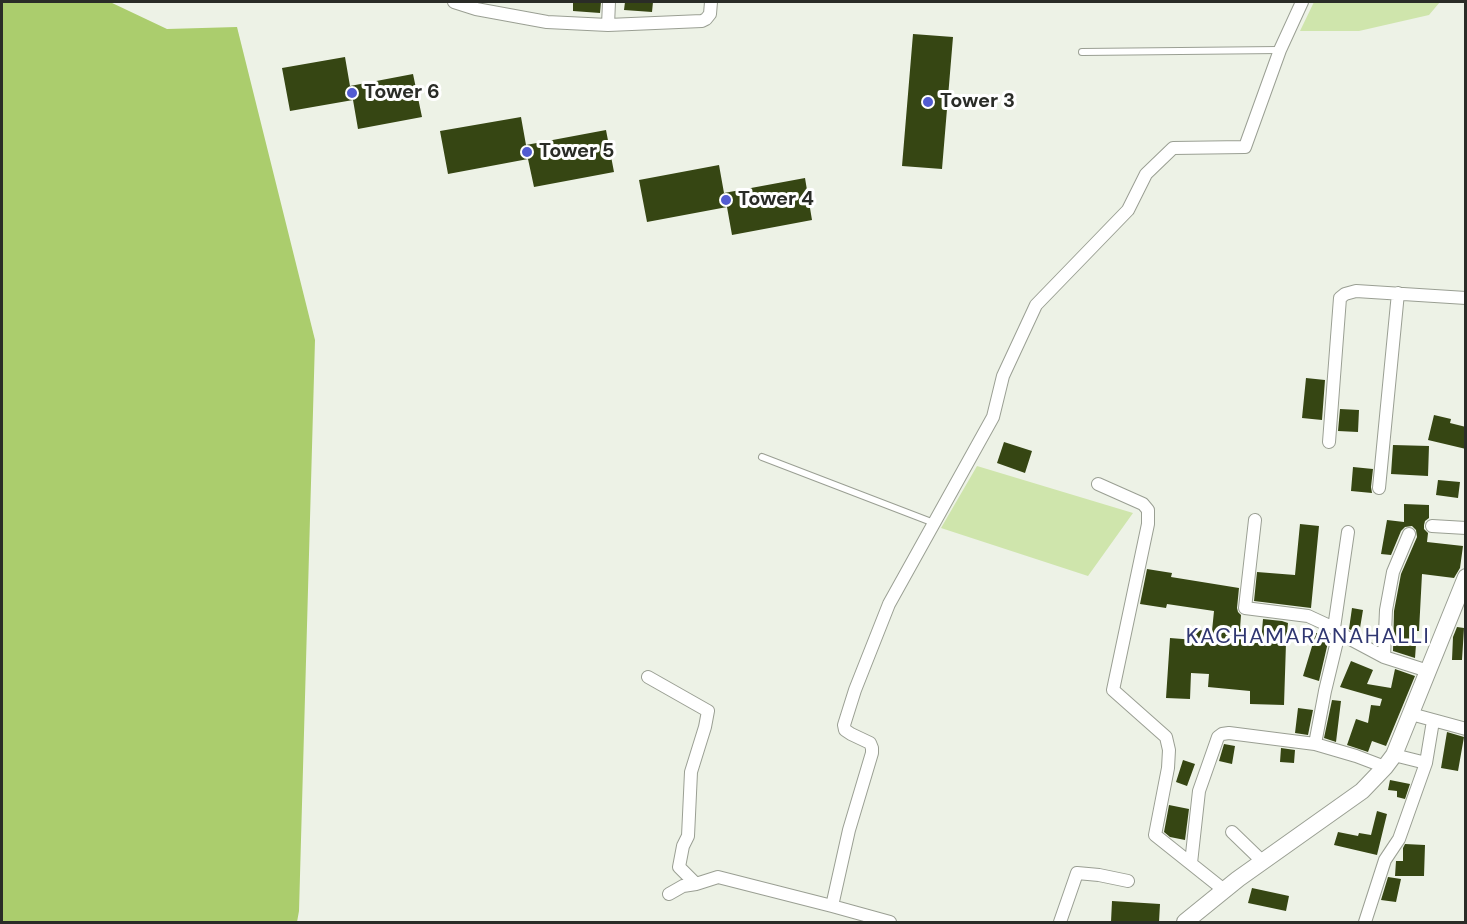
<!DOCTYPE html>
<html>
<head>
<meta charset="utf-8">
<style>
  body { margin:0 }
  #map { position:relative; width:1467px; height:924px; overflow:hidden; background:#edf2e6; font-family:"DM Sans",sans-serif }
  canvas { display:block }
  .frame { position:absolute; inset:0; border:3px solid #2a2c27; pointer-events:none }
</style>
</head>
<body>
<div id="map">
<canvas width="1467" height="924"></canvas>
<div class="frame"></div>
</div>
<script>
const ctx = document.querySelector('canvas').getContext('2d');
ctx.lineJoin = 'round';
function fillPath(path, color) {
  ctx.fillStyle = color;
  ctx.fill(path, 'evenodd');
}
function poly(rows) {
  const path = new Path2D();
  for (const r of rows) {
    path.moveTo(r[0], r[1]);
    for (let i = 2; i < r.length; i += 2) path.lineTo(r[i], r[i + 1]);
  }
  return path;
}
function stroke(path, color, width, dash) {
  ctx.strokeStyle = color;
  ctx.lineWidth = width;
  ctx.lineCap = dash ? 'butt' : 'round';
  ctx.setLineDash(dash || []);
  ctx.stroke(path);
}
function label(font, color, halo, rows, align = 'center') {
  ctx.font = font + ' "DM Sans",sans-serif';
  ctx.lineWidth = 6;
  ctx.setLineDash([]);
  ctx.textBaseline = 'middle';
  ctx.strokeStyle = halo;
  ctx.fillStyle = color;
  for (const [text, x, y, turn = 0] of rows) {
    ctx.save();
    ctx.translate(x, y);
    ctx.rotate((+turn || 0) * Math.PI / 180);
    ctx.textAlign = isNaN(turn) ? turn : align;
    if (halo) ctx.strokeText(text, 0, 0);
    ctx.fillText(text, 0, 0);
    ctx.restore();
  }
}
fillPath(poly([
  [1314,2,1440,2,1429,15,1359,31,1300,31],
  [977,466,1133,513,1088,576,941,528]
]), '#cfe5ac');
fillPath(poly([
  [2,2,110,2,167,29,237,27,315,340,299,911,297,922,2,922]
]), '#abcd6d');
fillPath(poly([
  [573,2,601,2,600,13,573,11],
  [625,2,653,2,652,12,624,10],
  [913,34,953,37,942,169,902,166],
  [345,57,350,86,413,74,422,117,358,129,353,100,290,111,282,68],
  [521,117,526,145,606,130,614,172,534,187,528,159,448,174,440,131],
  [719,165,724,193,805,178,812,220,732,235,727,207,647,222,639,180],
  [1306,378,1325,380,1322,420,1302,418],
  [1340,409,1359,410,1358,432,1338,431],
  [1434,415,1451,419,1450,423,1466,427,1466,449,1428,440],
  [1004,442,1032,451,1025,473,997,463],
  [1393,445,1429,446,1428,476,1391,474],
  [1353,467,1373,469,1371,487,1372,493,1351,491],
  [1438,480,1460,482,1458,498,1436,495],
  [1404,504,1429,505,1429,518,1425,521,1424,525,1424,529,1428,533,1427,542,1463,546,1460,568,1454,578,1422,574,1419,631,1417,631,1415,658,1393,651,1394,611,1401,574,1417,537,1416,530,1412,526,1405,527,1401,531,1391,555,1381,554,1387,520,1404,522],
  [1300,524,1319,526,1311,608,1254,601,1257,572,1295,575],
  [1147,569,1172,573,1171,577,1239,588,1237,608,1238,612,1241,615,1240,629,1242,629,1241,643,1261,643,1263,619,1282,621,1288,623,1286,643,1284,705,1250,704,1250,691,1208,687,1209,674,1191,673,1190,699,1166,698,1170,638,1195,640,1195,630,1212,631,1214,611,1167,604,1166,608,1140,604],
  [1352,608,1363,610,1359,634,1349,629],
  [1457,627,1464,628,1462,660,1452,660,1453,637],
  [1316,633,1329,638,1319,681,1303,676],
  [1351,661,1373,670,1367,684,1391,688,1395,669,1415,676,1386,746,1372,741,1368,752,1347,745,1356,719,1368,723,1371,705,1380,706,1382,699,1340,687],
  [1332,700,1341,701,1336,742,1324,738],
  [1298,708,1313,710,1308,735,1295,733],
  [1447,732,1464,737,1458,771,1441,768],
  [1224,744,1235,746,1232,764,1219,761],
  [1281,748,1295,750,1294,763,1280,762],
  [1183,760,1195,764,1187,786,1176,782],
  [1390,780,1410,784,1405,799,1397,797,1397,791,1388,790],
  [1169,805,1189,809,1185,840,1170,837,1164,832],
  [1377,811,1387,814,1377,855,1334,845,1338,832,1358,836,1359,833,1371,835],
  [1405,844,1425,845,1424,876,1395,876,1396,861,1403,861,1403,848],
  [1388,877,1401,879,1396,902,1381,900],
  [1252,888,1289,896,1286,911,1248,903],
  [1112,901,1160,904,1159,922,1111,922]
]), '#364613');
const lane = poly([
  [1082,52,1279,50],
  [762,457,934,523]
]);
const street = poly([
  [454,2,476,9,547,22,608,25,702,21,706,19,710,14,711,2],
  [608,25,609,2],
  [1329,442,1340,298,1345,294,1356,291,1466,298],
  [1098,484,1143,504,1148,510,1148,524,1113,690,1166,737,1169,750,1168,768,1155,835,1224,890],
  [1379,488,1398,293],
  [1255,520,1245,608,1308,616,1334,628,1339,633,1384,657,1428,671],
  [1432,526,1466,528],
  [1334,628,1348,532],
  [1384,657,1386,610,1393,572,1409,534],
  [648,677,708,711,705,727,691,772,688,836,683,846,679,867,696,884],
  [1411,714,1466,729],
  [1315,744,1325,691,1339,633],
  [1394,755,1426,763],
  [1232,832,1262,861],
  [1191,863,1199,791,1218,737,1222,734,1229,733,1315,744,1356,756,1385,767],
  [669,894,683,886,696,884,718,877,832,906,890,922],
  [832,906,849,830,872,753,872,748,870,743,851,734,845,730,844,725,855,690,889,604,993,417,1003,376,1036,305,1128,210,1146,174,1173,148,1245,147,1280,50,1302,2],
  [1060,922,1077,873,1099,875,1128,881],
  [1365,922,1385,860,1399,839,1426,763,1433,721]
]);
const secondary = poly([
  [1185,922,1238,879,1362,791,1385,767,1394,755,1466,577]
]);
stroke(lane, '#9a9f93', 8);
stroke(street, '#9a9f93', 14);
stroke(secondary, '#9a9f93', 18);
stroke(lane, '#fff', 6);
stroke(street, '#fff', 12);
stroke(secondary, '#fff', 16);
for (const [x, y, r, color] of [
  [352,93,6,"#525bd1"],
  [928,102,6,"#525bd1"],
  [527,152,6,"#525bd1"],
  [726,200,6,"#525bd1"]
]) {
  const dot = new Path2D();
  dot.arc(x, y, r, 0, 2 * Math.PI);
  ctx.fillStyle = color;
  ctx.fill(dot);
  stroke(dot, '#fff', 2);
}
label('bold 20px', '#2a2c27', '#fff', [
  ["Tower 6",364,93],
  ["Tower 3",940,102],
  ["Tower 5",539,152],
  ["Tower 4",738,200]
], 'left');
ctx.letterSpacing = '1.5px';
label('22px', '#303771', '#fff', [
  ["KACHAMARANAHALLI",1308,637]
]);
ctx.letterSpacing = '0px';
</script>
</body>
</html>
